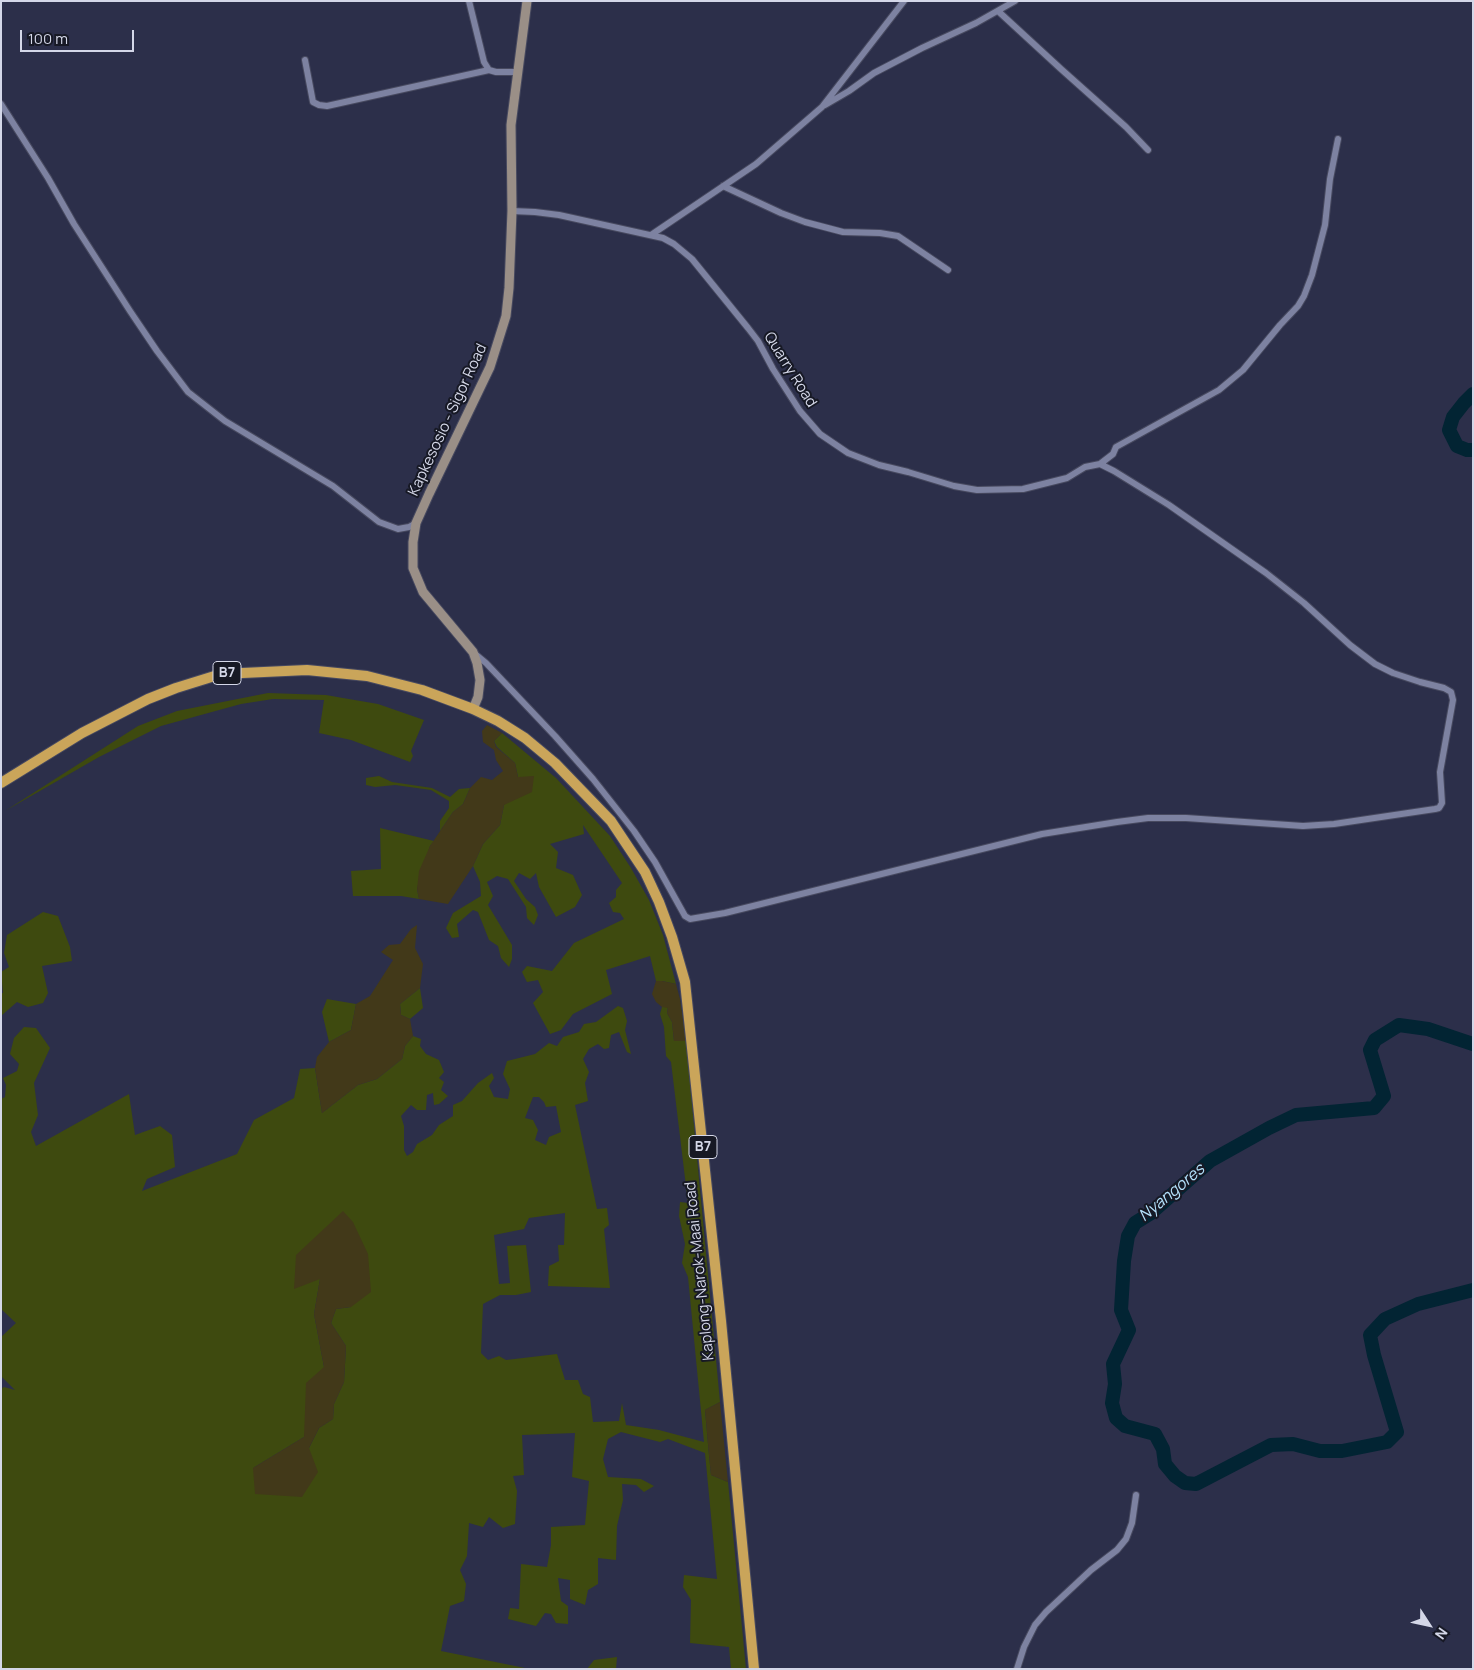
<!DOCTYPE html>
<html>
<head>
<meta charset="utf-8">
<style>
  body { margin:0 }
  #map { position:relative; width:1474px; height:1670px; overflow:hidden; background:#2c2f4a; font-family:Manrope,sans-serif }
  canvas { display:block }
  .frame { position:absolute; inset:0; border:2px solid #d4d7e8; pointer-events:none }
  .north { position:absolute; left:1404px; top:1600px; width:50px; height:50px; -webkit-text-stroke:4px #171925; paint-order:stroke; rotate:125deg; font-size:14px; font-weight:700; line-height:20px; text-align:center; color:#d4d7e8 }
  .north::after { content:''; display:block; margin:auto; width:18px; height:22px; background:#d4d7e8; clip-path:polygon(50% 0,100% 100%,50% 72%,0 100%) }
  .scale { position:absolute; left:20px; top:30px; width:114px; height:22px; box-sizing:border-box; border:2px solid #d4d7e8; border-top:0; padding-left:6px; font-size:15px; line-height:18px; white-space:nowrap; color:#d4d7e8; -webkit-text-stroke:4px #171925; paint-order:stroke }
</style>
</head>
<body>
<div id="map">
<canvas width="1474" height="1670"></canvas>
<div class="frame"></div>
<div class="north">N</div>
<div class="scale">100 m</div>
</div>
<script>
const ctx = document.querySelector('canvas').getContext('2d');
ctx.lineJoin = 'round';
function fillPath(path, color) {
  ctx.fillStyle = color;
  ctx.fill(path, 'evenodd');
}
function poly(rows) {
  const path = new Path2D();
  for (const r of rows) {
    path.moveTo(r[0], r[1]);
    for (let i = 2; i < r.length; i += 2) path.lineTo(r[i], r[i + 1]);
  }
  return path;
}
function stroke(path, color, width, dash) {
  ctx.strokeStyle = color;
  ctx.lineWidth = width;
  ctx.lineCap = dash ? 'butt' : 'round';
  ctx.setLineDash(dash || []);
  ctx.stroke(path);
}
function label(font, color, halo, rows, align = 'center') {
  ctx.font = font + ' Manrope,sans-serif';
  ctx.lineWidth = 4;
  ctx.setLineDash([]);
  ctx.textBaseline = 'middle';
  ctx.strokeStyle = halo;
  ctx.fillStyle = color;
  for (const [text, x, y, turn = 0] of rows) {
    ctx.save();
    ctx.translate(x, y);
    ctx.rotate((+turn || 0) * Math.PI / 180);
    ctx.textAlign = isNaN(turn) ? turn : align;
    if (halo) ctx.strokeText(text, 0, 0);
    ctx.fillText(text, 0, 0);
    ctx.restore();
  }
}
fillPath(poly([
  [268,693,326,695,343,698,378,704,424,720,411,751,413,756,410,762,351,740,319,733,324,700,273,699,241,704,161,726,99,757,5,811,138,726,177,711],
  [502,733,556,778,610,836,631,868,649,900,663,935,676,984,662,981,656,981,650,956,606,970,612,994,573,1014,561,1030,550,1034,533,1003,543,992,538,980,527,982,522,972,527,966,552,971,574,943,624,919,620,913,613,912,609,903,616,897,616,890,622,883,583,825,584,834,550,844,558,852,556,868,573,875,582,895,575,907,556,917,539,887,536,873,530,879,519,873,514,881,526,899,535,907,538,915,534,925,527,918,526,907,508,879,497,876,487,882,493,896,488,905,512,945,512,959,509,967,501,958,498,946,489,940,478,912,473,910,457,924,459,937,452,938,446,928,453,913,481,896,480,882,473,866,483,844,500,825,504,805,518,777,515,763,497,747,494,741],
  [379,776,392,782,432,788,450,797,459,789,470,788,463,804,453,812,440,831,440,821,449,808,449,801,431,790,395,785,375,787,366,785,366,778],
  [380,828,434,841,430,846,417,889,419,899,401,896,353,896,351,871,381,869],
  [43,912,58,916,70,947,72,961,42,966,48,993,43,1003,28,1007,17,1002,1,1016,1,993,3,993,1,972,9,967,4,953,7,935],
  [420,988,423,1008,410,1019,401,1015,400,1004],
  [327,999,356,1004,351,1030,329,1042,322,1012],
  [618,1006,623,1008,627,1021,625,1030,631,1054,627,1052,619,1032,611,1035,609,1048,604,1049,598,1044,589,1049,583,1059,589,1072,585,1083,588,1101,575,1105,597,1209,607,1208,609,1225,604,1229,610,1288,548,1286,549,1266,559,1261,558,1245,564,1245,565,1213,529,1218,524,1229,494,1235,499,1284,510,1283,507,1246,526,1245,531,1292,516,1295,500,1295,483,1304,481,1353,488,1360,499,1356,506,1360,557,1354,565,1380,578,1380,583,1394,590,1397,593,1422,619,1421,622,1403,626,1425,659,1430,704,1442,688,1277,682,1263,685,1244,679,1216,680,1202,688,1203,671,1062,666,1056,664,1027,660,1014,662,1007,668,1007,667,1013,672,1022,674,1041,686,1041,720,1402,705,1410,709,1455,711,1475,728,1482,746,1669,731,1669,729,1647,690,1643,691,1600,683,1587,684,1575,717,1579,705,1453,668,1439,660,1442,621,1432,608,1439,603,1459,608,1477,641,1479,654,1486,644,1492,636,1485,622,1484,623,1500,617,1526,616,1560,598,1558,598,1584,588,1590,585,1605,570,1599,570,1580,558,1578,561,1601,568,1606,568,1624,556,1623,551,1614,545,1613,536,1626,508,1619,510,1608,519,1609,521,1564,547,1567,551,1545,551,1527,585,1525,589,1481,572,1477,575,1433,522,1435,524,1475,513,1476,517,1491,515,1524,503,1528,489,1517,483,1527,469,1523,467,1556,460,1570,466,1584,464,1601,450,1606,441,1651,530,1669,1,1669,1,1389,4,1387,15,1390,1,1376,1,1337,16,1323,1,1309,1,1099,5,1097,6,1085,3,1078,17,1071,19,1064,10,1054,14,1038,24,1027,36,1028,50,1048,34,1083,38,1115,31,1132,36,1146,129,1094,135,1135,160,1126,172,1135,175,1167,147,1179,142,1191,237,1154,254,1120,294,1098,300,1069,315,1068,322,1113,358,1085,377,1079,402,1059,405,1046,413,1036,421,1039,420,1046,426,1054,439,1060,444,1072,439,1078,444,1082,441,1090,448,1096,439,1104,434,1105,433,1093,427,1095,426,1110,417,1110,411,1105,401,1116,404,1126,404,1150,407,1156,413,1152,417,1144,432,1135,439,1125,453,1116,453,1105,462,1101,478,1083,492,1073,494,1078,489,1086,494,1097,508,1099,510,1089,503,1074,507,1061,535,1054,549,1043,557,1046,563,1037,579,1032,584,1024,596,1022],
  [533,1097,539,1097,544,1102,546,1107,556,1106,561,1132,549,1137,546,1145,535,1140,538,1130,533,1120,525,1118],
  [320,1279,351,1307,336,1309,331,1323,346,1346,344,1382,334,1404,333,1419,319,1428,309,1448,253,1468,304,1437,324,1367,314,1314],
  [617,1657,616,1669,587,1669,594,1660]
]), '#3e4a0f');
fillPath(poly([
  [487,725,502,733,494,741,496,747,515,763,518,777,534,776,532,792,504,805,500,825,483,844,473,866,448,904,419,899,417,889,419,871,430,846,453,812,463,804,470,788,481,777,492,780,503,771,496,760,494,750,483,742,482,731],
  [417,925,415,948,423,964,420,988,400,1004,401,1015,410,1019,413,1036,405,1046,402,1059,377,1079,358,1085,322,1113,315,1068,317,1057,329,1042,351,1030,356,1004,370,996,393,960,381,952,389,945,400,944,411,929],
  [656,981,662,981,676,984,680,999,686,1041,674,1041,672,1022,667,1013,668,1008,662,1007,656,1002,652,994],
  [343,1211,353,1222,368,1254,371,1292,351,1307,336,1309,331,1323,346,1346,344,1382,334,1404,333,1419,319,1428,309,1448,318,1472,302,1497,255,1494,253,1468,304,1437,306,1383,324,1367,314,1314,320,1279,294,1289,296,1255],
  [720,1402,728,1482,711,1475,709,1455,705,1410]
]), '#423919');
stroke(poly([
  [1473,394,1464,403,1453,417,1449,430,1457,446,1467,450,1473,450],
  [1473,1044,1428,1029,1399,1025,1375,1040,1370,1050,1384,1096,1374,1108,1296,1115,1269,1128,1210,1161,1151,1213,1135,1223,1128,1236,1124,1261,1121,1310,1129,1330,1113,1364,1115,1384,1112,1403,1116,1418,1125,1426,1155,1434,1163,1449,1165,1464,1175,1476,1185,1483,1196,1484,1271,1445,1293,1444,1320,1451,1342,1451,1387,1442,1397,1432,1374,1355,1370,1335,1385,1319,1418,1304,1473,1290]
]), '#022433', 14);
const minor = poly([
  [469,1,484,62,489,70],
  [998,11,1061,69,1126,127,1148,150],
  [305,60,313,102,319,105,327,106,489,70,496,72,517,72],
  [1,104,48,178,74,224,130,311,157,351,188,392,225,421,333,486,379,522,398,529,409,527,416,523],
  [825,105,849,91,874,73,922,48,976,23,1015,1],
  [723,186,781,213,805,222,843,232,880,233,898,236,948,270],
  [651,235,756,164,822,107,904,1],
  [1100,464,1113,454,1116,447,1219,390,1243,370,1280,325,1298,306,1304,296,1312,275,1325,225,1330,179,1338,139],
  [474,653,486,663,555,736,593,779,634,831,655,862,685,916,690,919,725,913,1042,834,1117,822,1148,818,1186,818,1303,826,1334,824,1435,809,1439,808,1442,803,1440,772,1453,700,1451,692,1444,688,1420,682,1393,673,1375,664,1350,645,1304,603,1266,573,1169,505,1114,471,1100,464,1085,467,1067,478,1023,489,977,490,954,486,908,472,879,465,848,453,820,434,800,411,773,369,758,341,748,328,692,259,674,244,663,238,559,215,535,212,512,211],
  [1017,1669,1024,1647,1035,1625,1046,1612,1091,1570,1117,1550,1126,1539,1132,1523,1136,1495]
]);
const secondary = poly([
  [473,709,478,697,480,680,477,663,473,652,423,592,413,568,413,542,416,523,429,494,490,367,506,316,509,288,512,211,511,125,527,1]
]);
const trunk = poly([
  [1,783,82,733,148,699,176,688,221,674,307,670,367,676,422,690,473,709,498,721,525,738,555,763,611,821,645,872,659,902,672,937,685,982,721,1321,754,1669]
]);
stroke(minor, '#47495f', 8);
stroke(secondary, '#47495f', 11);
stroke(trunk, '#47495f', 12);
stroke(minor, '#7d82a1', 6);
stroke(secondary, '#9a8f87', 9);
stroke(trunk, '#caa55a', 10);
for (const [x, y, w] of [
  [227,673,28],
  [703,1147,28]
]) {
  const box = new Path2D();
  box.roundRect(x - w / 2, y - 11.5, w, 23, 4);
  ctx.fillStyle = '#171925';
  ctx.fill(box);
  stroke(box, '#d4d7e8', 1);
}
label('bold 14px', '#d4d7e8', null, [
  ["B7",227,673],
  ["B7",703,1147]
]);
label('15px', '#d4d7e8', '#171925', [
  ["Quarry Road",790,370,58],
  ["Kapkesosio - Sigor Road",448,420,-65],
  ["Kaplong-Narok-Maai Road",700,1271,-96]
]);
label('italic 16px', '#b5e3fd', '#171925', [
  ["Nyangores",1172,1193,-40]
]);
</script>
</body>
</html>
